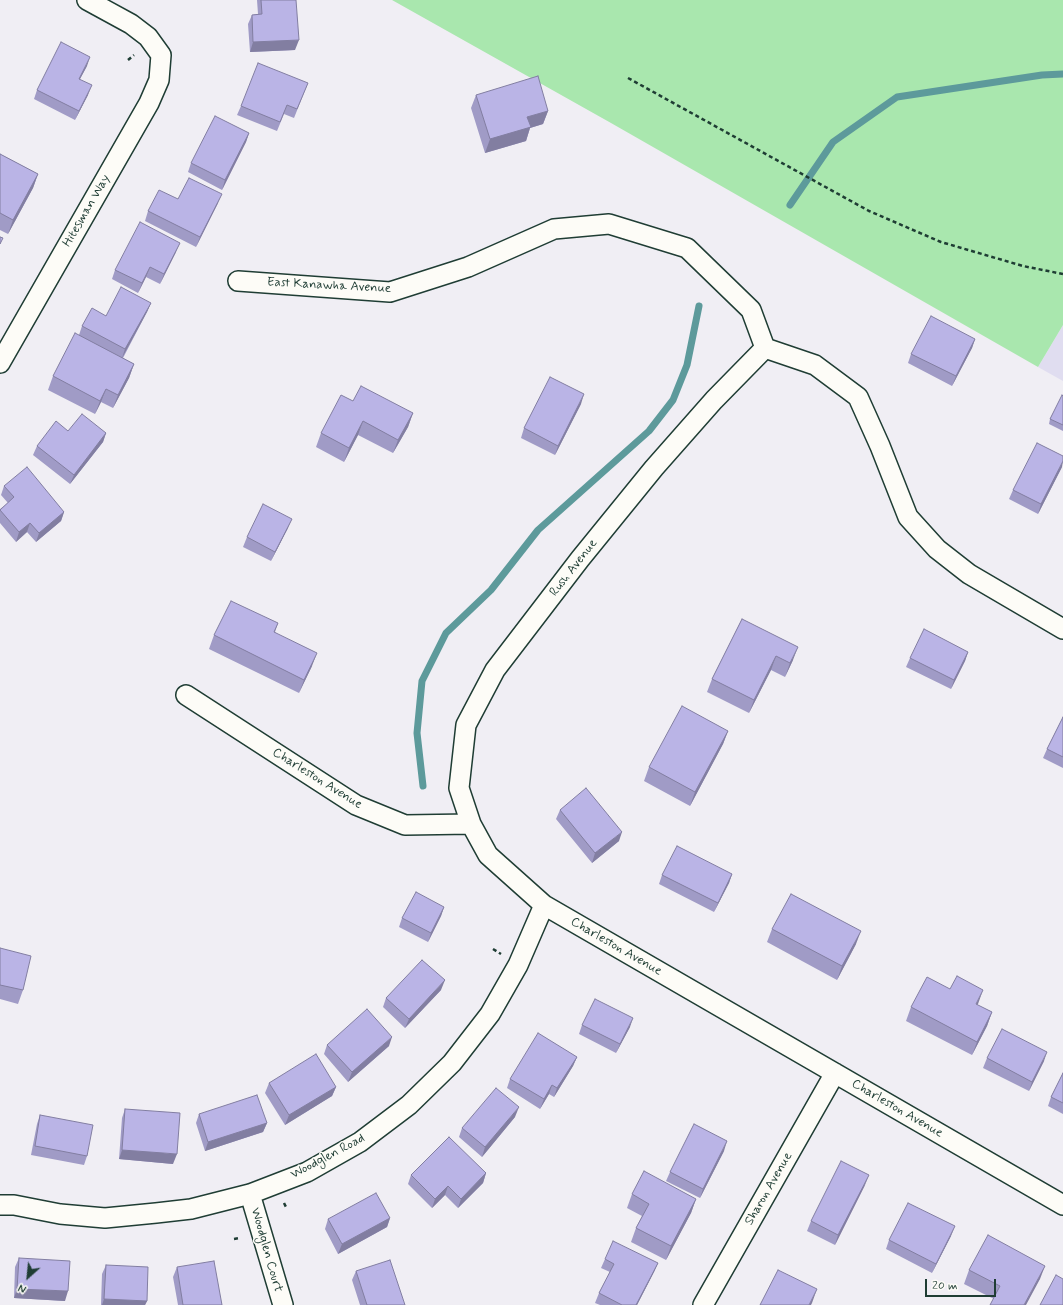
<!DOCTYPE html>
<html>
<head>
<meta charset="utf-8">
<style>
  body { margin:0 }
  #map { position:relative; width:1063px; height:1305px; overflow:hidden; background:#f0eef4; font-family:Mynerve,sans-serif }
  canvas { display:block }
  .north { position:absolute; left:8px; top:1257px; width:40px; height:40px; -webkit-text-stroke:3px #fdfcf7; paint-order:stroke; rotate:207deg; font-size:11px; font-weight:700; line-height:16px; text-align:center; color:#1f3d34 }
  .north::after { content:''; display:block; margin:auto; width:14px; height:18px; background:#1f3d34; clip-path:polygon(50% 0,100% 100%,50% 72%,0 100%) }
  .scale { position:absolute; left:925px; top:1279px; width:71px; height:18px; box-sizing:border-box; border:2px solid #1f3d34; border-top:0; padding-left:5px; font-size:12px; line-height:14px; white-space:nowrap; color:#1f3d34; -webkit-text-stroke:3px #fdfcf7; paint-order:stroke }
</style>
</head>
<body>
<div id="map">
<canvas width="1063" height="1305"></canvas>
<div class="north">N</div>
<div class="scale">20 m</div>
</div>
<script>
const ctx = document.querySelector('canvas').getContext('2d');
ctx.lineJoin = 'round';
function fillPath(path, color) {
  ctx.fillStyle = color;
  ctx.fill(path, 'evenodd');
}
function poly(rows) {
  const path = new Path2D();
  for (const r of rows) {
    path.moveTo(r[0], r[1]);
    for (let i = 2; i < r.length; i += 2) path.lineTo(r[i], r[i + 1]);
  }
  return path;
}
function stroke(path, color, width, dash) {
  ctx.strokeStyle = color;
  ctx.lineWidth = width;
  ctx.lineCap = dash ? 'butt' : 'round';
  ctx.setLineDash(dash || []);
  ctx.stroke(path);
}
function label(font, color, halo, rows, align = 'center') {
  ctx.font = font + ' Mynerve,sans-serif';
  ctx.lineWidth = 3;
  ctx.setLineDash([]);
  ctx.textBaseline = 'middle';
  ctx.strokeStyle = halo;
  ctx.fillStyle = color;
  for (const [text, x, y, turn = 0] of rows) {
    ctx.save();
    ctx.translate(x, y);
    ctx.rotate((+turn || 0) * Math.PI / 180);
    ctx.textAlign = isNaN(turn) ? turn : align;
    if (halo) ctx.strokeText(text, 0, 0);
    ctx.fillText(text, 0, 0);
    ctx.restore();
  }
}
fillPath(poly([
  [1063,325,1063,381,1038,367]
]), '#e0ddf0');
fillPath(poly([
  [392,0,1063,0,1063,325,1038,367,611,123]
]), '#a9e7ae');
stroke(poly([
  [790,205,833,142,897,97,1042,75,1063,74],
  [423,786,417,733,422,681,446,633,491,590,538,530,649,431,673,400,687,365,699,306]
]), '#5d9a9b', 7);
const street = poly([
  [238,281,390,292,468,267,554,229,609,224,687,248,751,310,765,348,815,365,858,397,880,446,908,517,937,549,969,574,1063,629],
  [0,363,149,103,159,80,161,55,148,37,131,24,87,0],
  [186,695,356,805,405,825,471,824,488,855,544,905,1063,1205],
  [471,824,459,788,466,725,495,670,580,559,654,468,714,400,765,348],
  [250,1194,283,1305],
  [0,1205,14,1205,60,1214,105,1218,156,1213,191,1209,250,1194,307,1172,360,1142,409,1105,452,1063,490,1014,518,965,544,905],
  [703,1305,835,1073]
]);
stroke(street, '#1f3d34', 22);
stroke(poly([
  [128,60,134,55],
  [628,78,869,211,941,242,1023,266,1063,274],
  [493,949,501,954],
  [284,1203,287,1209],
  [234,1239,240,1238]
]), '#1f3d34', 2.5, [4, 3]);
stroke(street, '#fdfcf7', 19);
fillPath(poly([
  [257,0,296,0,295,50,250,52,248,24,252,15,258,14],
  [87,66,80,79,88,95,75,120,34,99,37,90],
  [308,83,294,118,284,114,277,131,237,115,241,106],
  [476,95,548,111,543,124,530,128,526,141,485,153,471,108],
  [249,133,246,142,222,190,188,172,191,163],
  [0,154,38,174,33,188,8,234,0,230],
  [178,199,218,203,196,247,145,221,148,211],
  [176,252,160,284,146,277,138,293,112,279,115,270],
  [151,303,147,312,123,358,134,364,129,378,113,408,101,402,95,414,48,390,53,376,79,335,82,326,106,316],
  [975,339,972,348,952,386,908,363,911,354],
  [1063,396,1063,431,1049,424,1050,419],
  [353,401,413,413,408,427,393,453,358,435,344,462,316,447,321,433],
  [581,404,555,455,521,438,524,428],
  [68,431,106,433,103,442,70,484,33,455,37,446],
  [1062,467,1038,514,1009,499,1013,490],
  [4,486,64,512,61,521,36,542,27,532,16,542,0,523,0,509,8,503,1,495],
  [288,528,271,561,243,547,247,537],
  [742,619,793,660,785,677,771,670,749,713,707,692,712,679],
  [278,623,275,632,312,666,299,693,209,649,214,635],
  [968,652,965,661,951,689,906,667,910,658],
  [1063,717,1063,768,1043,758,1047,749],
  [728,731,723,744,690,806,644,781,649,767],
  [560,810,619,841,592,863,556,819],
  [732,874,729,883,714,912,659,884,662,875],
  [444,907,441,916,428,942,399,927,402,918],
  [772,929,856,944,837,980,767,942],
  [0,948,23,990,18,1004,0,999],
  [441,990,405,1028,383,1007,386,998],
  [977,1005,992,1012,987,1026,972,1055,906,1021,911,1007],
  [582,1025,630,1027,616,1053,579,1034],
  [327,1045,389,1046,348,1082,324,1054],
  [577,1057,573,1066,554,1097,549,1094,540,1109,507,1088,510,1079],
  [987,1058,1044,1061,1029,1091,983,1068],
  [1063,1073,1063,1114,1048,1106,1051,1097],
  [269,1083,336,1087,332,1096,285,1125,265,1093],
  [125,1109,173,1164,119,1159,122,1118],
  [199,1114,267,1123,263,1132,205,1151,196,1123],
  [40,1115,87,1156,84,1165,31,1155,37,1124],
  [515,1117,482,1157,459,1137,462,1128],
  [724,1151,700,1198,666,1181,670,1172],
  [486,1173,483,1183,458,1208,445,1195,432,1208,408,1184,411,1175],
  [865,1185,835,1245,807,1231,811,1221],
  [632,1194,696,1199,691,1213,666,1260,631,1242,636,1228,642,1216,627,1208],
  [390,1218,387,1227,338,1254,325,1229,328,1219],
  [951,1236,932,1273,886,1249,889,1240],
  [19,1258,65,1301,14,1298,15,1267],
  [605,1259,658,1263,654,1272,637,1305,600,1305,595,1303,599,1293,610,1272,601,1268],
  [106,1265,147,1301,145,1305,101,1305,102,1274],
  [177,1267,222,1305,178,1305,173,1277],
  [969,1270,1040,1279,994,1299,964,1284],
  [356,1271,405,1305,360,1305,352,1280]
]), '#a09bc6');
fillPath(poly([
  [299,40,295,50,250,52,253,42],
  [90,57,87,66,75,88,79,79],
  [92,85,88,95,75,120,79,111],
  [548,111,543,124,530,128,526,141,485,153,490,139,527,117],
  [249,133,246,142,222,190,225,180],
  [38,174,33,188,8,234,13,220],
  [222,194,218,203,196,247,200,237],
  [180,243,176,252,160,284,164,274],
  [150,267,146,277,138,293,142,283],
  [151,303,147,312,122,358,125,349],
  [975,339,972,348,952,386,956,376],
  [134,364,129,378,113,408,118,395],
  [106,389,101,402,95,414,100,401],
  [584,394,581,404,555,455,558,446],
  [413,413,408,427,393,453,398,440],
  [363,421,358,435,344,462,349,448],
  [106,433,103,442,70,484,74,475],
  [1063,461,1062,467,1038,514,1041,504],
  [64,512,61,521,36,542,39,533],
  [292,519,288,528,271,561,275,552],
  [30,523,27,532,16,542,19,532],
  [798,647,793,660,785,677,790,663],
  [968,652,965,661,951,689,954,680],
  [317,653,312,666,299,693,304,680],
  [776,656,771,670,749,713,754,700],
  [728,731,723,744,690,806,695,792],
  [622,832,619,841,592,863,595,853],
  [732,874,729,883,714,912,718,903],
  [444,907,441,916,428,942,431,933],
  [861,931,856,944,837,980,842,966],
  [445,980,441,990,405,1028,409,1019],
  [983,990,978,1004,971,1018,976,1004],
  [992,1012,987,1026,972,1055,977,1042],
  [633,1018,630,1027,616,1053,620,1044],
  [392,1037,389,1046,348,1082,352,1072],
  [1047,1052,1044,1061,1029,1091,1032,1082],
  [577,1057,573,1066,554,1097,557,1088],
  [552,1085,549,1094,540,1109,544,1099],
  [336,1087,332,1096,285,1125,289,1115],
  [519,1107,515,1117,482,1157,485,1147],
  [267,1123,263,1132,205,1151,208,1142],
  [727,1141,724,1151,700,1198,703,1189],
  [122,1150,177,1154,173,1164,119,1159],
  [486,1173,483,1183,458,1208,461,1199],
  [869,1175,865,1185,835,1245,838,1235],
  [448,1186,445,1195,432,1208,435,1199],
  [696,1199,691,1213,666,1260,671,1246],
  [390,1218,387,1227,338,1254,342,1244],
  [955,1226,951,1236,932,1273,936,1264],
  [658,1263,654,1272,637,1305,636,1305],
  [1045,1266,1040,1279,1026,1305,1024,1305],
  [17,1289,68,1291,65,1301,14,1298],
  [817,1289,812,1303,811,1305,809,1305],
  [104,1299,147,1301,145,1305,102,1305]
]), '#827ea1');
const building = poly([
  [261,0,296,0,299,40,253,42,252,15,262,14,261,0],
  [61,42,90,57,79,79,92,85,79,111,37,90,61,42],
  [258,63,308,83,297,109,287,105,280,122,241,106,258,63],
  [538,76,548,111,527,117,531,127,490,139,476,95,538,76],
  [215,116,249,133,225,180,191,163,215,116],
  [0,154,38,174,13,220,0,213,0,154],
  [189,178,222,194,200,237,148,211,159,190,178,199,189,178],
  [140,222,180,243,164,274,150,267,142,283,115,270,140,222],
  [0,237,3,238,0,244,0,237],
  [121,287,151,303,125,349,82,326,92,308,106,316,121,287],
  [931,316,975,339,956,376,911,354,931,316],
  [75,333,134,364,118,395,106,389,100,401,53,376,75,333],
  [550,377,584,394,558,446,524,428,550,377],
  [361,386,413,413,398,440,363,421,349,448,321,433,341,395,353,401,361,386],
  [1062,395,1063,396,1063,425,1050,419,1062,395],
  [82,414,106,433,74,475,37,446,56,421,68,431,82,414],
  [1037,443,1063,456,1063,461,1041,504,1013,490,1037,443],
  [27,467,64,512,39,533,30,523,19,532,0,510,14,497,4,486,27,467],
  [263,504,292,519,275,552,247,537,263,504],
  [231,601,278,623,274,632,317,653,304,680,214,635,231,601],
  [742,619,798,647,790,663,776,656,754,700,712,679,742,619],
  [924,629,968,652,954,680,910,658,924,629],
  [682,706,728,731,695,792,649,767,682,706],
  [1063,717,1063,757,1047,749,1063,717],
  [586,788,622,832,595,853,560,810,586,788],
  [677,846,732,874,718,903,662,875,677,846],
  [416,892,444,907,431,933,402,918,416,892],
  [791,894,861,931,842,966,772,929,791,894],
  [0,948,31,956,23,990,0,985,0,948],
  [422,960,445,980,409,1019,386,998,422,960],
  [957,976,983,990,976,1004,992,1012,977,1042,911,1007,927,977,950,989,957,976],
  [595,999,633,1018,620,1044,582,1025,595,999],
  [367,1009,392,1037,352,1072,327,1045,367,1009],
  [1002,1029,1047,1052,1032,1082,987,1058,1002,1029],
  [538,1033,577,1057,557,1088,552,1085,544,1099,510,1079,538,1033],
  [316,1054,336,1087,289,1115,269,1083,316,1054],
  [1063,1073,1063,1103,1051,1097,1063,1073],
  [496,1088,519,1107,485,1147,462,1128,496,1088],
  [257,1095,267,1123,208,1142,199,1114,257,1095],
  [125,1109,180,1113,177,1154,122,1150,125,1109],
  [40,1115,93,1125,87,1156,35,1146,40,1115],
  [694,1124,727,1141,703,1189,670,1172,694,1124],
  [449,1137,486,1173,461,1199,448,1186,435,1199,411,1175,449,1137],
  [841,1161,869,1175,838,1235,811,1221,841,1161],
  [644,1171,696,1199,671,1246,636,1228,649,1204,632,1194,644,1171],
  [376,1193,390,1218,342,1244,328,1219,376,1193],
  [908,1203,955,1226,936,1264,889,1240,908,1203],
  [988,1235,1045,1266,1024,1305,990,1305,1000,1286,969,1270,988,1235],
  [613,1241,658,1263,636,1305,622,1305,599,1293,614,1264,605,1259,613,1241],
  [19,1258,70,1261,68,1291,17,1289,19,1258],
  [390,1260,405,1305,367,1305,356,1271,390,1260],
  [214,1261,222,1305,183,1305,177,1267,214,1261],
  [106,1265,148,1267,147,1301,104,1299,106,1265],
  [778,1270,817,1289,809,1305,760,1305,778,1270],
  [1056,1275,1063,1279,1063,1305,1040,1305,1056,1275]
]);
fillPath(building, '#bab4e6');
stroke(building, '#827ea1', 1);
label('13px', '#1f3d34', '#fdfcf7', [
  ["Hitesman Way",87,211,-60],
  ["East Kanawha Avenue",329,286,3],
  ["Rush Avenue",574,568,-52],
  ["Charleston Avenue",317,779,32],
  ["Charleston Avenue",616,947,30],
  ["Charleston Avenue",897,1109,30],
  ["Woodglen Road",328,1157,-28],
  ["Sharon Avenue",769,1189,-60],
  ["Woodglen Court",266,1250,74]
]);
</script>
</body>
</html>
